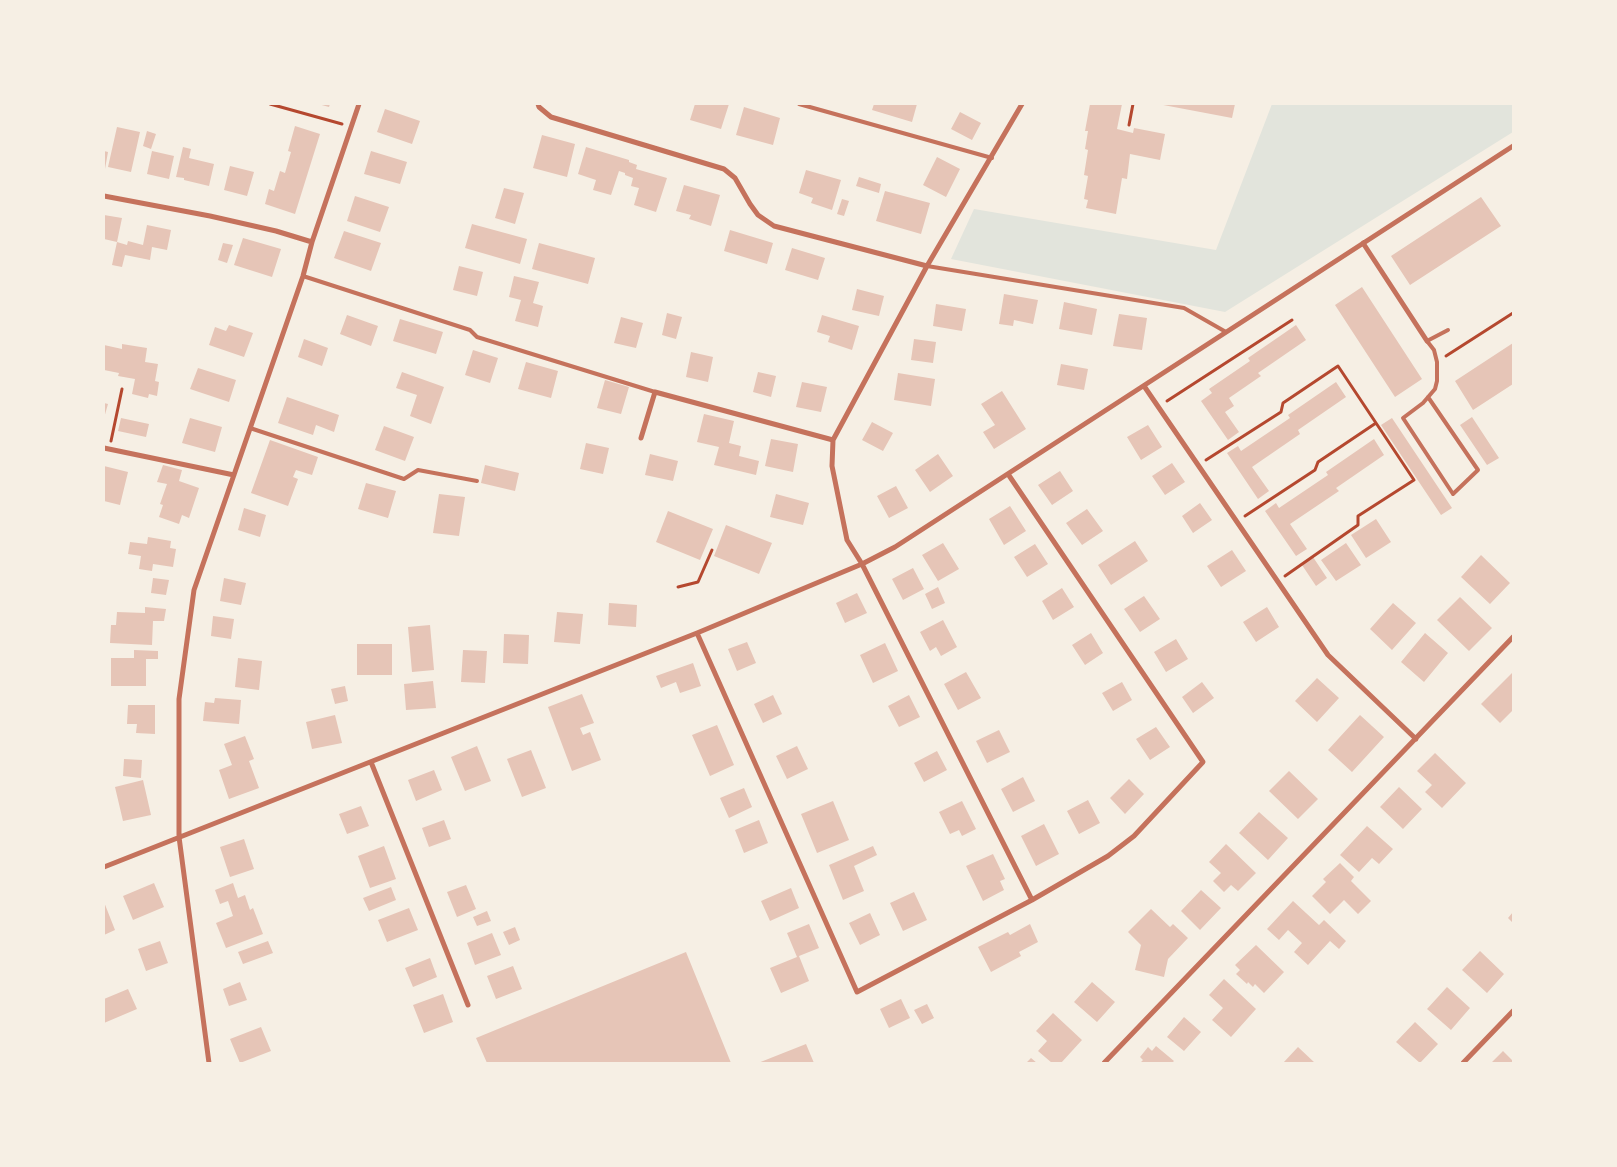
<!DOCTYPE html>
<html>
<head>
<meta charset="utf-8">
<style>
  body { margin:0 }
  #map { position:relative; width:1617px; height:1167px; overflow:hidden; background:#f6efe4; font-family:Rubik,sans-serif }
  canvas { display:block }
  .frame { position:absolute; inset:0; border:105px solid #f6efe4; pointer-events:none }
</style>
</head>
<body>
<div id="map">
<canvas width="1617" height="1167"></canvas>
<div class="frame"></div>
</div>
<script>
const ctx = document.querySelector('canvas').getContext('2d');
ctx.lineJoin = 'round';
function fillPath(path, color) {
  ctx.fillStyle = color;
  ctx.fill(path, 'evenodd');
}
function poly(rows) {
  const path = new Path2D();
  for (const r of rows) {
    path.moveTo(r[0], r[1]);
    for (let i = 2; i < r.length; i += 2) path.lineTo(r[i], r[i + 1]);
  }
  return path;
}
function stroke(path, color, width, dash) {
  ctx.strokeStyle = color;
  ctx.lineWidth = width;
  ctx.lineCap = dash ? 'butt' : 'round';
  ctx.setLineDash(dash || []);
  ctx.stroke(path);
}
fillPath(poly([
  [1272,104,1513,104,1513,132,1225,312,951,259,974,209,1216,250]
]), '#e2e4dc');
fillPath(poly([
  [318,104,330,104,329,107],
  [695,104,729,104,721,129,690,120],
  [874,104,917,104,912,122,872,110],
  [1090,104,1122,104,1117,129,1133,133,1134,128,1165,134,1160,160,1130,154,1127,179,1122,178,1116,214,1086,208,1088,200,1084,199,1088,176,1084,175,1088,150,1085,149,1088,131,1085,131],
  [1158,104,1235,104,1232,118],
  [744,107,780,118,773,145,736,135],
  [385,109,420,121,412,144,377,132],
  [960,112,981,123,972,140,951,129],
  [295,126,320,134,295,214,265,204,269,189,274,191,280,171,285,173,291,152,288,151],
  [117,127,140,132,131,172,108,167],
  [147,131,156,134,151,149,143,146],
  [542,135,575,144,567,177,533,168],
  [183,147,191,149,189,158,214,164,209,186,184,180,184,178,176,177],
  [586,147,629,160,629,162,637,165,636,169,667,178,656,212,634,205,639,188,631,186,633,178,625,175,625,173,619,171,611,195,593,190,596,180,578,174],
  [104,151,108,152,105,169,104,169],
  [152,151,174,156,169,179,147,174],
  [371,151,407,162,400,184,364,174],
  [937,157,960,169,946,197,923,185],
  [230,166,254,172,247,196,224,190],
  [806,170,841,180,832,210,811,203,813,198,799,193],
  [859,177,881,184,879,193,856,186],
  [684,185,720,195,711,226,689,219,691,215,676,211],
  [504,188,524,193,515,224,495,218],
  [885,191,930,203,921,234,876,221],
  [355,196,389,207,380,232,347,221],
  [1481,197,1501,226,1410,285,1391,256],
  [842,199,849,201,844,216,837,214],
  [104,215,122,218,117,242,104,239],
  [472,224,527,239,520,264,465,248],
  [147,225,171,230,167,250,152,247,150,260,125,255,122,267,112,265,117,242,127,245,128,241,143,245],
  [730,230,773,243,767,264,724,251],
  [344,231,381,243,371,271,334,258],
  [243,238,281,249,272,277,234,265],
  [223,243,233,245,227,263,218,260],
  [539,243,595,258,588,284,532,269],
  [792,248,825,258,818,280,785,270],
  [459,266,483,272,477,296,453,290],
  [514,276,539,282,533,303,543,306,538,327,515,321,521,300,509,297],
  [1362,287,1422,379,1395,397,1335,305],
  [857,289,884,296,879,316,852,310],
  [1004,294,1038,300,1033,324,1014,320,1013,326,999,324],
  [1064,302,1097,309,1092,335,1059,329],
  [936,304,966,309,962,331,933,326],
  [667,313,682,317,676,339,662,335],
  [1119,314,1147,318,1142,350,1113,346],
  [347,315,378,326,371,346,340,334],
  [822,315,859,326,852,350,828,342,830,336,817,332],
  [621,317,643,323,636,348,614,343],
  [400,319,443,332,436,354,393,341],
  [229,325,253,333,244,357,209,345,215,327,226,331],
  [1296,325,1306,340,1258,373,1261,376,1229,398,1234,406,1225,412,1239,432,1228,440,1201,401,1212,393,1209,389,1250,361,1248,358],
  [304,339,328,348,322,366,298,357],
  [914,339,936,342,933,363,911,360],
  [1513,343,1513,384,1473,410,1455,381],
  [122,344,147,348,145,362,158,364,155,381,159,382,157,396,149,394,148,398,132,394,135,379,118,376,119,373,104,370,104,345,122,349],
  [473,350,498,358,490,383,465,375],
  [691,352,713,357,708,382,686,377],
  [526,362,558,371,551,398,518,389],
  [1061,364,1088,369,1084,390,1057,385],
  [198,368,236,380,229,402,190,389],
  [402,372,444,387,431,424,410,416,417,395,396,388],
  [758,372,776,376,771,397,753,392],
  [898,373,935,379,931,406,894,400],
  [605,380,629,387,621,414,597,408],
  [802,382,827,387,821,412,796,407],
  [1336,382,1346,397,1298,430,1300,434,1252,467,1269,491,1258,499,1227,453,1238,446,1241,451,1290,418,1288,415],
  [1002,391,1026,429,994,449,983,432,995,425,981,404],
  [287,397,339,415,334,432,316,425,313,435,278,423],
  [104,403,108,404,104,418],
  [704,414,734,421,729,443,741,446,739,456,759,461,756,475,714,465,719,447,697,442],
  [1472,417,1499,458,1487,465,1460,425],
  [121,418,149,424,146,437,118,431],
  [190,418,222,427,215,452,182,443],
  [1392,418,1452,508,1441,515,1381,425],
  [872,422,893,433,883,451,862,440],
  [1148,425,1162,447,1141,460,1127,437],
  [384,426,414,437,405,461,375,450],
  [771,439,798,444,793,472,765,466],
  [1374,439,1384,455,1336,488,1339,491,1290,524,1307,549,1296,556,1265,511,1276,503,1279,508,1328,475,1326,472],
  [270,440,318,457,312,475,296,470,293,477,298,479,288,506,251,493],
  [586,443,609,448,603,474,580,469],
  [650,454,678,461,673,481,645,475],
  [938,454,953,476,930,492,915,470],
  [1172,463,1185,482,1165,495,1152,476],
  [163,465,182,470,179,481,199,488,189,518,182,515,179,524,159,517,163,505,160,504,167,484,157,482],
  [485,465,519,473,515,491,481,483],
  [104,466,128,472,120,505,104,501],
  [1060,471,1073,491,1052,505,1038,485],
  [366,483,396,491,388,518,358,509],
  [896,486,908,508,889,518,877,496],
  [439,494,465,497,459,536,433,533],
  [776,494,809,503,803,525,770,517],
  [1200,503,1212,520,1193,533,1182,516],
  [1010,506,1026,531,1004,545,989,519],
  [244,508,266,515,260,537,238,530],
  [1087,509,1103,531,1082,545,1066,523],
  [668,511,713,529,700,560,656,542],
  [1376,519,1391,542,1366,558,1351,535],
  [726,525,772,543,759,574,714,556],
  [148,537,171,541,170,548,176,549,173,567,153,564,152,571,139,569,141,556,128,554,130,542,147,544],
  [1135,541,1148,561,1111,585,1098,565],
  [943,543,959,569,938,581,922,555],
  [1346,543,1361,565,1336,581,1321,560],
  [1035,544,1048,564,1027,577,1014,557],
  [1232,550,1246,571,1221,587,1207,566],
  [1481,555,1510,583,1490,604,1461,577],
  [1313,557,1327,578,1316,586,1302,565],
  [913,568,924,589,903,600,892,579],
  [153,578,169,580,166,595,151,593],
  [224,578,246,583,241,605,220,601],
  [938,587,945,603,932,609,925,594],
  [1062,588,1074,607,1053,620,1042,601],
  [857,593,867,613,845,623,836,603],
  [1144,596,1160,619,1140,632,1124,609],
  [1460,597,1492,628,1469,651,1437,620],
  [609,603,637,605,636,627,608,625],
  [1393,603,1416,623,1392,650,1370,629],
  [145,607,166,609,164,621,153,621,152,645,110,643,111,625,116,625,117,612,145,613],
  [1267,607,1279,627,1256,642,1243,622],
  [557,612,583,614,580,644,554,642],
  [213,616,234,619,231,639,211,636],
  [943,620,957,647,941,656,936,647,930,651,920,632],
  [430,625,434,670,412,672,408,627],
  [1091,633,1103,653,1085,665,1072,645],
  [1425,633,1448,653,1424,682,1401,662],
  [504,634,529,635,528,664,503,663],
  [1176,639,1188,659,1166,672,1154,652],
  [747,642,756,663,737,671,728,649],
  [885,643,898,671,873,683,860,655],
  [357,644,392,644,392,675,357,675],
  [134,650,158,651,158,659,146,659,146,686,111,686,111,658,134,658],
  [463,650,487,651,485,683,461,682],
  [238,658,262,661,259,690,235,687],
  [693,663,701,686,680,693,676,682,661,688,656,676],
  [966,672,981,698,958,710,944,684],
  [1513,672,1513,710,1500,723,1481,704],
  [1317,678,1339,698,1317,722,1295,701],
  [433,681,436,708,406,710,404,684],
  [1122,682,1132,700,1113,711,1102,693],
  [1202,682,1214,698,1193,713,1182,697],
  [345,686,348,701,335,704,331,689],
  [582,694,594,723,580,728,583,735,590,732,601,760,572,771,548,707],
  [773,695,782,714,763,723,754,704],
  [909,695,920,717,899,727,888,706],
  [215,698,241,700,239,724,203,721,205,702,214,703],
  [128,705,155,705,155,734,136,733,137,724,127,724],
  [335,715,342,743,312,749,306,722],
  [1360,715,1384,737,1352,772,1328,750],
  [717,725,734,765,710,776,692,735],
  [1156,727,1170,747,1150,760,1136,739],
  [999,730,1010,752,987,763,976,741],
  [245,736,254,759,249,761,259,788,229,799,219,770,232,765,224,744],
  [477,746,491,781,465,791,451,757],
  [797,746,808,769,787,779,776,756],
  [531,750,546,788,522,797,507,759],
  [937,751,947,770,924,782,914,763],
  [1435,753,1466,783,1442,808,1425,792,1432,785,1417,771],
  [124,759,142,760,141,778,123,776],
  [434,770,442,790,416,801,408,780],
  [1289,771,1318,799,1298,819,1269,791],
  [1023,777,1035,801,1013,812,1001,789],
  [1129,779,1144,794,1125,814,1110,798],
  [143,780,151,815,123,821,115,787],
  [1399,787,1422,809,1403,829,1380,807],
  [744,788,752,807,729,818,720,798],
  [1088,800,1100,823,1079,834,1067,811],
  [833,801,849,840,817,853,801,814],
  [962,801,976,829,962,836,959,830,950,834,939,812],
  [361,806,369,826,347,834,339,814],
  [1259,812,1288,838,1268,860,1239,833],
  [444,820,451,839,429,847,422,828],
  [759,820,768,843,744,853,735,830],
  [1044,824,1059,854,1036,866,1021,836],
  [1367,826,1393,849,1379,864,1372,858,1359,872,1340,855],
  [244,839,254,869,230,877,220,847],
  [1226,844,1256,873,1238,891,1231,885,1224,892,1213,881,1221,873,1209,862],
  [384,846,396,879,370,888,358,856],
  [873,846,877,855,854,866,864,891,843,900,829,865],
  [993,854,1005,879,1000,881,1004,890,983,901,966,866],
  [1340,863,1354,877,1351,881,1371,901,1358,914,1344,900,1330,914,1312,896,1326,882,1323,879],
  [154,883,164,907,133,920,123,896],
  [233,883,238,898,245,895,250,910,253,908,263,934,226,948,216,923,233,916,228,901,220,904,215,890],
  [466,885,476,909,457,917,447,892],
  [391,887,396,900,369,911,363,898],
  [791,888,799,908,770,921,761,901],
  [1201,890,1221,908,1200,930,1181,911],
  [914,892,927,920,903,931,890,903],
  [1293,901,1319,925,1324,920,1346,941,1339,949,1330,941,1308,965,1294,952,1302,943,1288,930,1279,940,1267,929],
  [104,902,115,930,104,935],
  [409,908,418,930,387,942,378,920],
  [1151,909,1170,927,1173,924,1188,938,1168,959,1164,977,1135,970,1141,945,1128,932],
  [487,911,491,921,477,926,473,917],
  [1513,912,1513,923,1508,918],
  [870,913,880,935,860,945,849,923],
  [809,924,819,948,799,956,809,981,781,993,770,968,797,957,787,933],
  [1030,924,1038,942,1019,952,1021,956,991,972,978,947,1008,932,1010,935],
  [515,927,520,940,509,945,503,932],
  [492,933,501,955,475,965,467,943],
  [160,941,168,963,146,971,138,949],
  [268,941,273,953,243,964,238,952],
  [1256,945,1284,972,1264,993,1255,984,1253,987,1248,982,1247,984,1236,974,1240,970,1235,965],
  [1480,951,1504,974,1487,993,1462,970],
  [686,952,731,1063,487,1063,476,1038],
  [430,958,437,977,413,987,405,968],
  [513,966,522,989,496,999,487,976],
  [1224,979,1256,1009,1231,1037,1212,1020,1223,1008,1209,995],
  [240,982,247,1000,229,1006,223,989],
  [1092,982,1115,1002,1097,1022,1074,1002],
  [1447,987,1470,1008,1451,1030,1427,1009],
  [128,989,137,1009,104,1023,104,999],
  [443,994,453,1022,424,1033,413,1005],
  [901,999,910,1018,889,1028,880,1009],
  [927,1004,934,1018,922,1024,914,1010],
  [1053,1013,1082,1040,1061,1063,1052,1063,1038,1051,1047,1041,1036,1031],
  [1184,1017,1201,1032,1184,1051,1167,1037],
  [1415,1022,1438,1044,1420,1063,1396,1042],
  [261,1027,271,1051,240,1063,230,1039],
  [806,1044,814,1063,758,1063],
  [1156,1046,1174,1061,1172,1063,1140,1063,1143,1060,1140,1057,1148,1047,1152,1051],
  [1298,1047,1315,1063,1283,1063],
  [1503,1051,1513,1061,1513,1063,1491,1063],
  [1031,1058,1037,1063,1026,1063]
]), '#e6c5b7');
stroke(poly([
  [270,104,342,124],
  [1129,125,1133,104],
  [1446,356,1513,313],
  [1167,401,1292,320],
  [111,441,122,389],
  [1206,460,1281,412,1283,403,1338,366,1414,480,1358,516,1358,525,1285,576],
  [1245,516,1315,470,1318,462,1376,423],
  [678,587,698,582,712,550]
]), '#b5482f', 3);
stroke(poly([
  [799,104,992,158],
  [927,266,1184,308,1226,332],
  [303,276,470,330,477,337,655,392],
  [1428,397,1478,470,1453,494,1403,418,1423,403,1435,389,1437,381,1437,362,1434,350,1427,341,1448,330],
  [250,428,404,479,418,470,477,481]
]), '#c5725c', 4);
stroke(poly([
  [538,104,539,107,551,117,724,169,735,178,750,204,758,215,774,226,927,266],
  [1022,104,927,266,833,440,832,466,847,540,862,564,1032,900],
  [104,196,210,216,276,231,312,242],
  [1363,243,1427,341],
  [1144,386,1328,655,1416,739],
  [641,438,655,392,833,440],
  [104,448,234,475],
  [697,633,857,992,1032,900,1108,856,1134,836,1203,762,1008,474],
  [371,762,468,1005],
  [104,867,697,633,862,564,895,547,1513,146],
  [209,1063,179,837,179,699,194,590,303,276,312,242,359,104],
  [1104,1063,1513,637],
  [1463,1063,1513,1011]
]), '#c5725c', 5);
</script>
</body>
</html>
